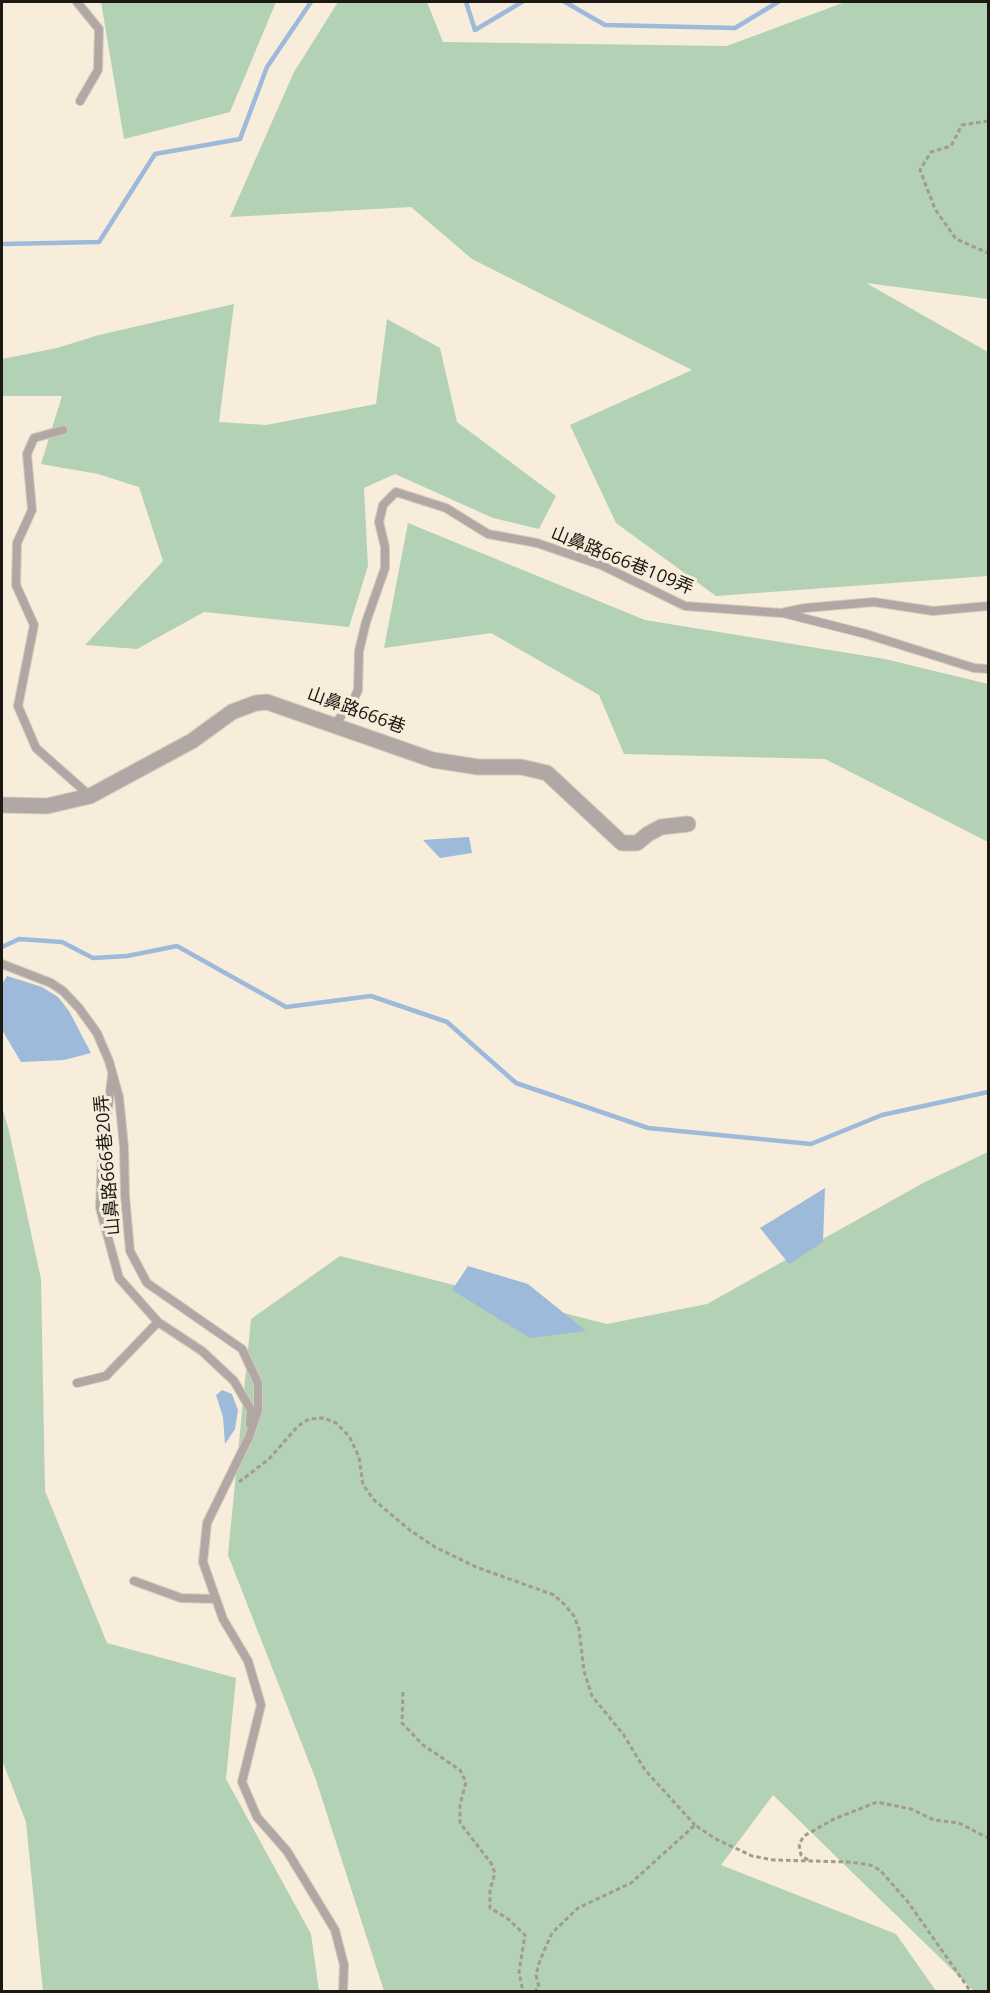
<!DOCTYPE html>
<html>
<head>
<meta charset="utf-8">
<style>
  body { margin:0 }
  #map { position:relative; width:990px; height:1993px; overflow:hidden; background:#f7edda; font-family:"Open Sans",sans-serif }
  canvas { display:block }
  .frame { position:absolute; inset:0; border:3px solid #1c1912; pointer-events:none }
</style>
</head>
<body>
<div id="map">
<canvas width="990" height="1993"></canvas>
<div class="frame"></div>
</div>
<script>
const ctx = document.querySelector('canvas').getContext('2d');
ctx.lineJoin = 'round';
function fillPath(path, color) {
  ctx.fillStyle = color;
  ctx.fill(path, 'evenodd');
}
function poly(rows) {
  const path = new Path2D();
  for (const r of rows) {
    path.moveTo(r[0], r[1]);
    for (let i = 2; i < r.length; i += 2) path.lineTo(r[i], r[i + 1]);
  }
  return path;
}
function stroke(path, color, width, dash) {
  ctx.strokeStyle = color;
  ctx.lineWidth = width;
  ctx.lineCap = dash ? 'butt' : 'round';
  ctx.setLineDash(dash || []);
  ctx.stroke(path);
}
function label(font, color, halo, rows, align = 'center') {
  ctx.font = font + ' "Open Sans","Noto Sans TC",sans-serif';
  ctx.lineWidth = 6;
  ctx.setLineDash([]);
  ctx.textBaseline = 'middle';
  ctx.strokeStyle = halo;
  ctx.fillStyle = color;
  for (const [text, x, y, turn = 0] of rows) {
    ctx.save();
    ctx.translate(x, y);
    ctx.rotate((+turn || 0) * Math.PI / 180);
    ctx.textAlign = isNaN(turn) ? turn : align;
    if (halo) ctx.strokeText(text, 0, 0);
    ctx.fillText(text, 0, 0);
    ctx.restore();
  }
}
fillPath(poly([
  [101,2,276,2,230,112,124,139],
  [338,2,427,2,443,42,727,46,845,2,988,2,988,299,866,283,988,352,988,576,716,596,616,523,570,425,692,370,472,259,411,207,230,217,294,72],
  [234,304,219,422,266,425,376,404,387,319,440,348,457,422,556,496,539,529,493,518,395,474,364,488,368,566,349,627,204,612,137,649,85,645,163,561,139,487,98,474,41,464,62,396,2,396,2,359,57,348,99,335],
  [408,523,645,620,885,659,988,684,988,842,825,759,624,754,599,695,491,633,384,648],
  [2,1107,9,1131,41,1279,45,1491,107,1643,236,1678,226,1779,311,1934,319,1991,43,1991,26,1822,2,1760],
  [988,1152,988,1991,974,1991,773,1795,721,1865,896,1934,936,1991,384,1991,316,1780,228,1555,251,1319,340,1256,607,1324,707,1304,923,1183]
]), '#b2d1b5');
fillPath(poly([
  [469,837,472,853,440,858,423,840],
  [7,976,42,987,58,997,69,1011,91,1053,64,1060,21,1062,2,1030,2,984],
  [825,1188,823,1242,789,1264,760,1228],
  [468,1266,528,1284,586,1331,530,1338,452,1290],
  [222,1390,232,1394,238,1410,235,1429,225,1444,223,1417,216,1395]
]), '#9dbada');
stroke(poly([
  [466,2,475,30,522,2],
  [565,2,605,25,735,28,778,2],
  [2,244,99,242,155,154,240,139,267,67,311,2],
  [2,947,19,939,62,942,93,958,127,956,177,946,286,1007,371,996,447,1022,516,1083,648,1128,811,1144,882,1115,988,1092]
]), '#9dbada', 4.5);
const service = poly([
  [77,2,99,29,98,70,80,101],
  [63,430,34,438,27,454,32,510,17,543,16,585,34,625,18,706,36,748,89,795],
  [783,613,866,634,974,668,988,669],
  [335,724,353,701,358,690,359,651,366,622,385,568,385,547,379,522,383,505,396,492,446,508,488,534,537,543,601,565,685,606,781,613,805,608,874,602,933,611,988,606],
  [2,964,51,983,63,991,79,1008,97,1033,109,1061,119,1097,124,1147,125,1196,130,1251,147,1283,242,1349,258,1383,258,1411,249,1437,207,1523,203,1562,223,1619,248,1661,261,1705,242,1782,257,1817,287,1851,335,1930,344,1965,343,1992],
  [112,1076,102,1156,100,1208,119,1278,158,1322,202,1351,234,1381,251,1410,250,1424],
  [77,1383,106,1376,158,1322],
  [134,1581,181,1598,216,1599]
]);
const minor = poly([
  [2,805,47,806,90,796,192,741,232,712,256,703,267,702,433,760,478,767,521,767,547,773,622,843,637,843,648,834,661,827,688,824]
]);
stroke(service, '#d4cbba', 10);
stroke(minor, '#d4cbba', 17);
stroke(poly([
  [988,121,962,125,951,146,931,152,920,170,935,209,956,239,988,253],
  [239,1482,269,1459,298,1426,309,1419,324,1418,336,1423,349,1436,359,1457,363,1485,374,1500,411,1531,435,1547,476,1567,554,1595,565,1605,574,1616,579,1629,584,1671,592,1696,623,1734,645,1770,695,1825],
  [403,1692,402,1723,423,1745,460,1770,466,1782,460,1805,460,1823,491,1863,495,1873,490,1890,490,1908,507,1918,525,1935,519,1972,523,1992],
  [808,1860,801,1855,799,1844,804,1836,834,1819,877,1802,911,1809,934,1820,959,1823,988,1838],
  [534,1992,539,1987,536,1975,540,1960,552,1933,578,1908,631,1883,695,1825,714,1838,752,1856,774,1860,849,1862,870,1865,880,1870,908,1902,971,1992]
]), '#a39b8d', 3, [4.5, 3]);
stroke(service, '#b1a7a4', 8);
stroke(minor, '#b1a7a4', 15);
label('18px', '#1c1912', '#f7edda', [
  ["山鼻路666巷109弄",622,561,22],
  ["山鼻路666巷",356,711,20],
  ["山鼻路666巷20弄",108,1165,-95]
]);
</script>
</body>
</html>
